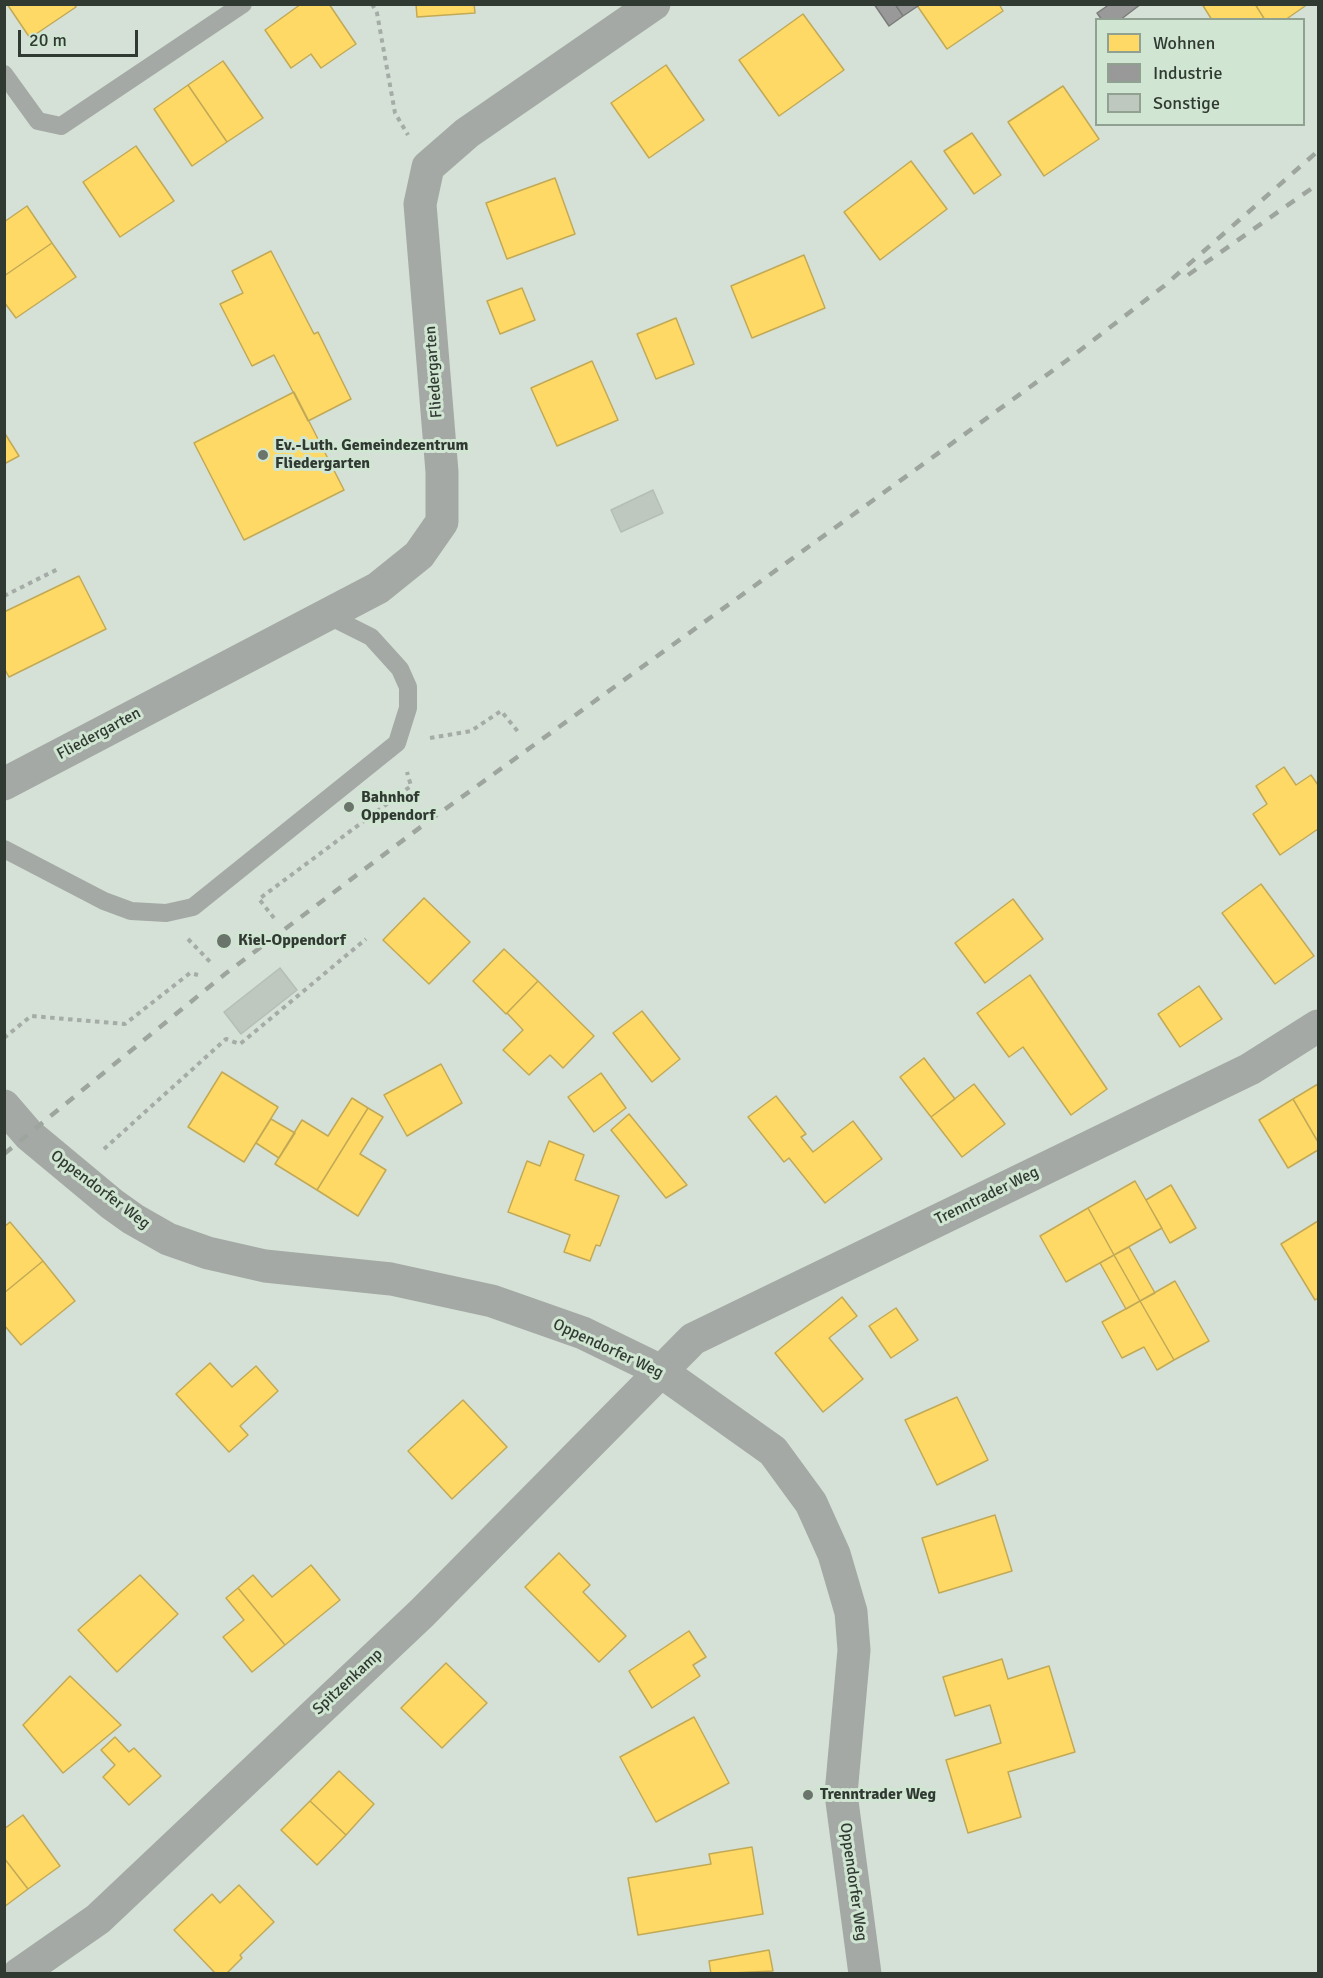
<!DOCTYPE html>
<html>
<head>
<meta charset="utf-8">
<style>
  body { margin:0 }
  #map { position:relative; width:1323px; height:1978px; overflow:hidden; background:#d5e1d6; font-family:Signika,sans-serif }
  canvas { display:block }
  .frame { position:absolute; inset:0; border:6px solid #313a32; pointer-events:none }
  .legend { position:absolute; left:1095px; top:18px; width:210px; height:108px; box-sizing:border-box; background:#d0e6d2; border:2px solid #90a192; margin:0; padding:8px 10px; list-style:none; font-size:18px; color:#313a32 }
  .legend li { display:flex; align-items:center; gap:12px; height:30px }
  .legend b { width:30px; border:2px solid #90a192 }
  .scale { position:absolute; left:18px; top:30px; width:120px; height:27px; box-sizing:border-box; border:3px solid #313a32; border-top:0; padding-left:8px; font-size:18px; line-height:21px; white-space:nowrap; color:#313a32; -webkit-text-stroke:4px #d0e6d2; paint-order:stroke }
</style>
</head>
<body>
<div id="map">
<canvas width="1323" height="1978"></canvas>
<div class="frame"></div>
<ul class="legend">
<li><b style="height:16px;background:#ffd966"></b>Wohnen</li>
<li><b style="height:16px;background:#999"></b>Industrie</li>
<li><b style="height:16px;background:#bec8bf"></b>Sonstige</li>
</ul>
<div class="scale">20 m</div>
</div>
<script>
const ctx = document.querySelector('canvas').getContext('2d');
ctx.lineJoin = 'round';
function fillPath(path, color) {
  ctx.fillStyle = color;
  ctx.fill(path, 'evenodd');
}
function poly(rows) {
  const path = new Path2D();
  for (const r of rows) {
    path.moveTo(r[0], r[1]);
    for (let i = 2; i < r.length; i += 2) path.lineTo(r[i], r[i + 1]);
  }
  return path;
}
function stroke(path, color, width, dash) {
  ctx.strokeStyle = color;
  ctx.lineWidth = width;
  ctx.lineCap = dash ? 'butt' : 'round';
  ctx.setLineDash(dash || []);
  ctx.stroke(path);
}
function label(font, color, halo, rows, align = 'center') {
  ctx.font = font + ' Signika,sans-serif';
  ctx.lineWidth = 6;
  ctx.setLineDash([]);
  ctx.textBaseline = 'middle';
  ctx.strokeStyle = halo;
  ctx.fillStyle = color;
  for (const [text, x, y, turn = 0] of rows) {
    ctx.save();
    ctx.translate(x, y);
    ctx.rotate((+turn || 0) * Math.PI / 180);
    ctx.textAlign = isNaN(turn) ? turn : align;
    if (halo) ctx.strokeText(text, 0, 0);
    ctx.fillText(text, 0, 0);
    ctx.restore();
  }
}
const homes = poly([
  [7,4,74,4,76,7,30,38,7,4],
  [301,4,329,4,356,44,321,68,311,54,291,68,265,30,301,4],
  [416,4,474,4,475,13,417,17,416,4],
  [916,4,999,4,1003,11,947,49,916,4],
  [1202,4,1255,4,1265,20,1212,20,1202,4],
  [1255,4,1308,4,1285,20,1265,20,1255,4],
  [803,14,844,70,779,116,739,60,803,14],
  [223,61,263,118,227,142,188,85,223,61],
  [666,65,704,120,649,158,611,103,666,65],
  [188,85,227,142,192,166,154,109,188,85],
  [1063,86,1099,139,1044,176,1008,122,1063,86],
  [972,133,1001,175,974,194,944,151,972,133],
  [136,146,174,201,120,237,83,182,136,146],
  [911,161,947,209,880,260,844,212,911,161],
  [555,178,575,234,507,259,486,203,555,178],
  [27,206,52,243,4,276,4,222,27,206],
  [52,243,76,277,16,318,4,302,4,276,52,243],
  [271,251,314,334,318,332,351,399,308,421,274,355,252,366,220,304,243,293,232,271,271,251],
  [804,255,825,308,752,338,731,286,804,255],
  [522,288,535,320,500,334,487,301,522,288],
  [676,318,694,364,656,379,637,334,676,318],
  [592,361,618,420,557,446,531,388,592,361],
  [294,392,344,490,244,540,194,443,294,392],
  [4,432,19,456,4,464,4,432],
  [79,576,106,629,9,677,4,668,4,612,79,576],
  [1284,767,1296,785,1311,775,1318,785,1318,829,1280,855,1253,814,1267,804,1256,786,1284,767],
  [1261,884,1314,956,1275,984,1222,913,1261,884],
  [424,898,470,942,429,984,383,940,424,898],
  [1013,899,1043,939,985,983,955,943,1013,899],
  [504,949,538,981,506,1014,473,981,504,949],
  [1030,975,1107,1089,1071,1115,1023,1047,1009,1057,977,1013,1030,975],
  [538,981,594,1036,563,1068,550,1055,529,1075,503,1050,523,1030,507,1013,538,981],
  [1199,986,1222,1019,1180,1047,1158,1014,1199,986],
  [642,1011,680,1059,652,1082,613,1033,642,1011],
  [924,1058,955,1099,931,1117,900,1077,924,1058],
  [441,1064,462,1103,407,1136,384,1095,441,1064],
  [222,1072,278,1107,244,1162,188,1127,222,1072],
  [601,1073,626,1108,594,1132,568,1097,601,1073],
  [974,1084,1005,1124,962,1157,931,1117,974,1084],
  [1318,1084,1318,1142,1293,1099,1318,1084],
  [776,1096,806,1134,801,1137,813,1152,853,1121,882,1159,825,1203,789,1158,784,1162,748,1117,776,1096],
  [352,1098,368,1108,317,1190,275,1164,302,1120,328,1136,352,1098],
  [1293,1099,1318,1142,1318,1150,1288,1168,1259,1120,1293,1099],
  [368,1108,383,1117,360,1154,386,1170,358,1216,317,1190,368,1108],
  [629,1114,687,1185,666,1198,611,1130,629,1114],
  [271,1119,295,1133,279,1158,256,1143,271,1119],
  [549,1141,584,1155,575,1180,619,1196,600,1246,596,1245,590,1261,564,1252,570,1235,508,1212,527,1161,540,1166,549,1141],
  [1135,1181,1162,1228,1114,1255,1088,1208,1135,1181],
  [1171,1185,1196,1228,1170,1243,1146,1200,1171,1185],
  [1088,1208,1114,1255,1066,1282,1040,1236,1088,1208],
  [1318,1221,1318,1298,1315,1300,1281,1244,1318,1221],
  [10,1222,43,1261,4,1293,4,1227,10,1222],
  [1129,1247,1155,1293,1140,1301,1114,1255,1129,1247],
  [1114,1255,1140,1301,1126,1309,1100,1263,1114,1255],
  [43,1261,75,1301,21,1345,4,1325,4,1293,43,1261],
  [1175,1281,1209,1341,1174,1360,1140,1301,1175,1281],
  [842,1297,857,1316,829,1338,863,1379,823,1412,775,1353,842,1297],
  [1140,1301,1174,1360,1157,1370,1144,1347,1122,1358,1102,1322,1140,1301],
  [896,1308,918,1340,891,1358,869,1326,896,1308],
  [210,1363,232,1387,256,1366,278,1391,240,1426,248,1435,229,1452,176,1394,210,1363],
  [957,1397,988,1460,937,1485,905,1420,957,1397],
  [463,1400,507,1447,452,1499,408,1451,463,1400],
  [995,1515,1012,1571,939,1593,922,1538,995,1515],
  [559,1553,590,1585,583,1592,626,1636,599,1662,525,1587,559,1553],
  [311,1565,340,1600,285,1645,238,1588,253,1575,272,1597,311,1565],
  [140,1575,178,1614,117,1672,78,1630,140,1575],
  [238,1588,285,1645,252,1672,223,1637,244,1620,226,1598,238,1588],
  [689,1631,706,1657,693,1665,700,1676,652,1708,629,1671,689,1631],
  [1002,1659,1008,1679,1049,1666,1075,1752,1008,1772,1021,1817,968,1833,946,1760,1001,1743,990,1705,955,1716,943,1677,1002,1659],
  [446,1663,487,1703,442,1748,401,1708,446,1663],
  [70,1676,121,1725,63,1773,23,1725,70,1676],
  [694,1717,729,1783,656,1822,620,1757,694,1717],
  [115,1737,129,1752,134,1748,161,1776,129,1805,103,1777,115,1765,101,1750,115,1737],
  [339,1771,374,1804,346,1835,310,1801,339,1771],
  [310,1801,346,1835,317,1865,281,1830,310,1801],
  [23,1815,60,1866,28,1889,4,1858,4,1829,23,1815],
  [752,1847,763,1914,638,1935,628,1878,711,1864,709,1854,752,1847],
  [4,1858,28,1889,4,1907,4,1858],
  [239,1885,274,1922,240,1955,242,1958,226,1974,216,1974,174,1930,212,1894,220,1903,239,1885],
  [769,1950,773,1971,711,1974,709,1961,769,1950]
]);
fillPath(homes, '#ffd966');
stroke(homes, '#c1a956', 1.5);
const industry = poly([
  [874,4,895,4,903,16,889,26,874,4],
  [895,4,916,4,918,6,903,16,895,4],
  [1110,4,1141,4,1120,20,1102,20,1097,13,1110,4]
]);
fillPath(industry, '#999');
stroke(industry, '#7a7c7a', 1.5);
const building = poly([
  [653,490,663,513,621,532,611,510,653,490],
  [280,968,297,990,241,1034,224,1012,280,968]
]);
fillPath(building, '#bec8bf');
stroke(building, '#b5beb6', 1.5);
stroke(poly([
  [372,4,377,13,395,113,408,135],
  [4,596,60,568],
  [430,738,471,731,501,711,520,734],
  [274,918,259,899,411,786,407,772],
  [188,939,212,964],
  [4,1038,31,1016,125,1024,190,973,198,975],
  [104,1149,226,1039,240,1044,366,939]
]), '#a5aba6', 4, [4.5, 4.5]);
stroke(poly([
  [4,74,38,121,61,126,243,4],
  [4,849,104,901,131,911,166,913,193,907,397,743,408,708,408,687,400,669,371,637,327,615]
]), '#a4a9a5', 18);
stroke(poly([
  [4,784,378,588,419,555,442,522,442,472,420,204,428,167,467,133,654,4],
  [4,1106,29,1135,112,1204,133,1219,168,1239,208,1253,265,1266,391,1279,492,1301,583,1333,659,1370,773,1451,811,1503,834,1554,851,1612,854,1650,841,1794,865,1974],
  [19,1974,98,1919,422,1613,693,1339,1250,1069,1318,1026]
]), '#a4a9a5', 33);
stroke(poly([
  [1188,275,1318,184],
  [4,1154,225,974,430,820,1066,361,1164,286,1318,151]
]), '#9ea59f', 4.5, [10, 10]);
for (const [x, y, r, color] of [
  [263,455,6,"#6a746b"],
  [349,807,6,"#6a746b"],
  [224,941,8,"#6a746b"],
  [808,1795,6,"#6a746b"]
]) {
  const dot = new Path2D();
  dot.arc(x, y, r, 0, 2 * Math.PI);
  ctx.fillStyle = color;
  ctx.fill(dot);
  stroke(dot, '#d0e6d2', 2);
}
label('16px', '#313a32', '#d0e6d2', [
  ["Fliedergarten",434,372,-94],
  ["Fliedergarten",99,734,-28],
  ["Oppendorfer Weg",100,1190,37],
  ["Trenntrader Weg",987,1196,-26],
  ["Oppendorfer Weg",608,1349,25],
  ["Spitzenkamp",348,1682,-43],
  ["Oppendorfer Weg",853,1882,82]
]);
label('bold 16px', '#313a32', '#d0e6d2', [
  ["Ev.-Luth. Gemeindezentrum",275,446],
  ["Fliedergarten",275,464],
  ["Bahnhof",361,798],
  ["Oppendorf",361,816],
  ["Kiel-Oppendorf",238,941],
  ["Trenntrader Weg",820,1795]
], 'left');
</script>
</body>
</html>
